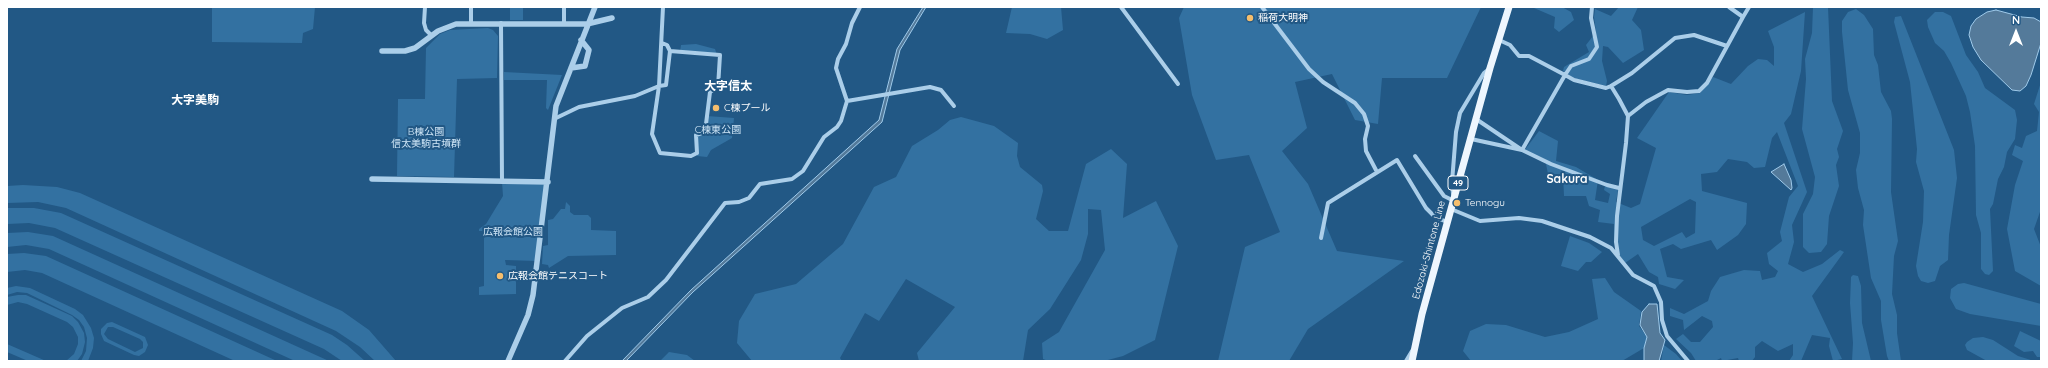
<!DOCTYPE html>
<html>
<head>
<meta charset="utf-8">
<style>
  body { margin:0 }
  #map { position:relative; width:2048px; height:368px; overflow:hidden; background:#225885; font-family:Quicksand,sans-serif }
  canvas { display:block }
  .frame { position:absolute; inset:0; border:8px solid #fff; pointer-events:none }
  .north { position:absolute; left:1996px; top:12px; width:40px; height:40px; -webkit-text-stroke:3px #225885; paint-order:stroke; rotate:0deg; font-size:11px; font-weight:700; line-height:16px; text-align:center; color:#fff }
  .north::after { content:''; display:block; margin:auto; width:14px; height:18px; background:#fff; clip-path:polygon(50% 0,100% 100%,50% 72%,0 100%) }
</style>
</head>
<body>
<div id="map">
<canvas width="2048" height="368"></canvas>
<div class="frame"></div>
<div class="north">N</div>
</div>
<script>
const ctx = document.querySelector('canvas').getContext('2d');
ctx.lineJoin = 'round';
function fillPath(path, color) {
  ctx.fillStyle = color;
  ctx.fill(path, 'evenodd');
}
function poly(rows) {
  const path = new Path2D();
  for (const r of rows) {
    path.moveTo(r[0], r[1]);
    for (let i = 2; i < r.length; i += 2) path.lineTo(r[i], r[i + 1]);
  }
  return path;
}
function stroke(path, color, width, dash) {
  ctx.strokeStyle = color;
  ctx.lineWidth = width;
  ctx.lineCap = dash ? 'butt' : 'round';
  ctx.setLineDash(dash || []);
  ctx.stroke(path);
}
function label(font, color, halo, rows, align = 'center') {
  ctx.font = font + ' Quicksand,"Noto Sans JP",sans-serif';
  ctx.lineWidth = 4;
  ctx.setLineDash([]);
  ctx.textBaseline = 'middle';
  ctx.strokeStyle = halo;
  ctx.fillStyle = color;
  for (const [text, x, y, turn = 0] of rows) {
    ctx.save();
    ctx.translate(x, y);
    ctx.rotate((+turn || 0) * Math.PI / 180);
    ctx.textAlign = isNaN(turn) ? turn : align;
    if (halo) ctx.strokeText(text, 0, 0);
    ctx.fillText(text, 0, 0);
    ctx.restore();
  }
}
fillPath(poly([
  [212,7,315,7,313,29,303,33,302,43,212,42],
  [510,7,523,7,523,20,510,20],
  [1012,7,1061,7,1063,30,1047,39,1030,34,1006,33],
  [1184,7,1481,7,1447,78,1382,78,1378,124,1355,120,1332,74,1295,82,1307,128,1282,151,1308,184,1337,251,1404,261,1308,329,1289,361,1218,361,1245,247,1280,232,1249,155,1216,160,1192,95,1179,18],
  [1562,7,1571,12,1574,20,1559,32,1554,28,1555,17,1534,8],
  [1619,7,1638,7,1632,20,1641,30,1644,50,1623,63,1608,47,1603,46,1602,61,1607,81,1606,86,1573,78,1563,71,1564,67,1589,52,1586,45,1596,32,1594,17,1595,9,1611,16],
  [1813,7,1828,7,1832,101,1843,131,1837,149,1839,157,1836,165,1839,186,1829,216,1827,244,1821,252,1809,253,1803,247,1803,214,1813,194,1815,177,1802,129,1806,79,1805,59,1812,33],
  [1856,9,1864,15,1873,29,1874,55,1878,65,1881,92,1891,111,1892,119,1891,192,1898,241,1894,256,1892,294,1897,315,1897,333,1901,361,1889,361,1887,356,1881,320,1881,301,1871,278,1863,225,1864,210,1858,188,1856,170,1860,153,1860,133,1848,90,1842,32,1842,21,1848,12],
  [1805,12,1801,71,1791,114,1784,123,1807,192,1792,225,1794,242,1788,264,1803,272,1822,264,1840,250,1844,252,1812,296,1842,359,1833,361,1829,346,1830,338,1812,335,1801,361,1789,361,1793,355,1793,344,1778,351,1762,341,1755,347,1755,357,1752,361,1739,361,1738,358,1722,361,1721,358,1715,361,1696,361,1691,353,1676,339,1683,334,1691,342,1700,342,1713,327,1712,321,1702,316,1684,330,1683,320,1670,316,1670,308,1684,314,1708,301,1711,291,1720,277,1744,270,1760,271,1762,280,1775,277,1778,271,1769,264,1767,253,1782,241,1780,232,1789,197,1798,186,1777,132,1772,138,1765,167,1754,168,1747,162,1728,159,1717,172,1701,174,1702,191,1747,203,1746,224,1738,235,1717,250,1711,240,1681,249,1673,244,1660,249,1667,277,1684,280,1675,289,1659,284,1658,277,1649,272,1638,254,1625,263,1620,257,1614,241,1614,224,1598,222,1600,210,1589,206,1586,196,1564,196,1563,175,1548,174,1545,159,1524,151,1539,131,1558,141,1556,161,1576,167,1598,180,1595,200,1608,203,1610,194,1604,190,1606,182,1618,190,1616,202,1631,208,1640,204,1656,148,1637,138,1669,92,1687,95,1700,93,1713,77,1731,84,1748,66,1758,59,1767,60,1774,66,1774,47,1768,31],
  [1690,199,1696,202,1695,233,1686,238,1682,232,1654,246,1643,240,1641,227],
  [1935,12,1943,12,1951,16,1966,55,1978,72,1985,88,2015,110,2017,120,2015,139,2007,152,2004,167,1998,179,1993,204,1990,209,1993,271,1989,275,1985,274,1981,269,1981,233,1976,215,1975,146,1970,112,1966,96,1951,63,1944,51,1935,43,1928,27,1927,20],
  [1901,16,1954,150,1957,178,1949,235,1948,260,1940,266,1935,281,1928,283,1921,281,1918,276,1916,266,1923,222,1924,191,1916,162,1917,149,1910,82,1894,22,1895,17],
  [488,28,493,30,498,36,497,78,457,79,454,177,397,176,398,99,425,99,426,48,440,34,450,30],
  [696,44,715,49,717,55,680,52,681,45],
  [504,72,562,75,548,110,546,108,547,80,504,80],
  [2041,82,2041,209,2034,229,2041,247,2041,286,2015,271,2007,229,2015,185,2023,161,2012,155,2015,145,2022,148,2026,136,2037,131,2039,112,2034,104],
  [707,116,734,118,732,138,711,150,707,157,697,156,696,135,705,131],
  [961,117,994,126,1018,143,1017,156,1020,167,1042,185,1043,191,1036,219,1049,231,1068,231,1086,164,1111,149,1127,164,1123,218,1156,201,1178,246,1155,340,1123,356,1104,361,1048,361,1043,359,1042,343,1059,332,1105,250,1101,210,1088,209,1088,234,1081,260,1050,309,1028,330,1023,361,919,361,917,353,955,307,906,279,879,321,865,313,840,358,842,361,752,361,737,343,739,321,755,294,796,284,843,244,874,187,896,177,912,146,938,130,950,120],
  [502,182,548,182,537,261,505,260,506,265,516,266,516,294,479,295,479,287,484,286,484,231,479,231,479,229,486,224,503,196],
  [23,185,57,187,80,193,342,311,369,330,396,361,375,361,360,347,336,331,66,208,38,202,7,203,7,186],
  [566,202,570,206,570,212,574,215,588,215,591,218,591,230,616,231,616,255,568,256,549,268,548,265,542,264,543,246,548,245,548,220,553,219,561,209,565,209],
  [7,208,34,208,61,213,332,335,347,345,365,361,342,361,324,349,55,228,29,223,7,224],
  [28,232,53,236,329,361,295,361,49,249,26,245,7,247,7,233],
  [1570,236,1589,243,1602,252,1591,262,1586,262,1578,271,1561,266],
  [24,253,46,256,277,361,235,361,42,273,25,270,7,272,7,254],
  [1853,275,1858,276,1861,286,1862,323,1871,361,1852,361,1853,343,1850,303,1851,277],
  [1605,278,1614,292,1641,311,1639,326,1647,337,1644,348,1622,361,1471,361,1463,351,1470,331,1486,324,1506,325,1545,337,1569,332,1598,319,1592,279],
  [1964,283,2041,304,2041,326,1970,314,1956,309,1950,298,1951,289,1958,284],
  [16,286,30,288,75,309,83,315,91,328,94,338,93,348,88,361,81,361,86,351,87,338,84,327,79,320,72,315,27,293,17,292,7,295,7,288],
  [18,295,26,295,72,316,78,322,84,333,85,342,82,354,77,361,66,361,74,354,78,344,78,337,73,327,67,322,27,304,18,302,7,305,7,297],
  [112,322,145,337,148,345,145,352,139,356,134,355,104,341,101,334,101,329,107,323],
  [108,327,113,327,140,339,143,342,143,348,135,352,108,339,104,334],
  [2020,331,2041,341,2041,357,2037,357,2033,351,2024,352,2014,346],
  [1983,337,1993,340,2018,356,2034,361,1987,361,1967,350,1965,345,1967,342,1973,338],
  [7,343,7,344,46,361,28,361,7,352],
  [1664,345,1676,354,1682,361,1661,361],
  [669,352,687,355,695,361,660,361]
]), '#3371a1');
const water = poly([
  [923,7,926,7,900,50,882,122,693,292,626,361,622,361,691,290,879,120,897,49,923,7],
  [1996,10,2022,17,2034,18,2041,22,2041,43,2031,75,2026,86,2020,91,2012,90,1981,60,1973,47,1969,35,1971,26,1976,19,1987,12,1996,10],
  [1784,164,1791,180,1792,188,1791,190,1771,172,1784,164],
  [1649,304,1657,304,1660,333,1665,340,1659,361,1644,361,1644,348,1647,337,1640,325,1642,312,1649,304]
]);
fillPath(water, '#547a9a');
stroke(water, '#9fcaea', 1);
stroke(poly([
  [425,7,424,23,426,30,431,35],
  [564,7,564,24],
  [1121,7,1178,84],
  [1262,7,1309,69,1323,82,1355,103,1364,114,1368,126,1365,139,1366,151,1377,172],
  [1592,7,1591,18,1597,47,1589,59,1571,66,1565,75,1574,80,1606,88,1611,86,1619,99,1628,116,1626,143,1617,216,1616,242,1618,255],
  [1743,17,1749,7],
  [501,23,502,182],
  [471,24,471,7],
  [662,43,667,45,670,51],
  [670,51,720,55,718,87,710,92,705,132,696,135,697,153,691,156,660,153,652,134,659,86,666,85,670,51],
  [1611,86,1632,73,1675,38,1694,35,1727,46],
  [847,101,930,87,941,90,954,106],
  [1628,116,1646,102,1668,90,1687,92,1699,91,1707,83,1743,17,1729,7],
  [554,119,579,107,635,96,659,86,663,7],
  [1476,119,1522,150,1565,75,1529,56,1519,56,1510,45,1499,40],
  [1471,139,1522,150,1551,164,1607,185,1619,188],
  [1415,156,1444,196,1454,201],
  [1453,194,1452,182,1456,132,1460,113,1484,73,1489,69],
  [1451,209,1480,221,1519,218,1542,221,1590,237,1611,248,1633,275,1654,286,1661,302,1662,320,1667,336,1688,361],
  [1321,238,1328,203,1397,160,1426,208,1435,217,1447,222],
  [565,361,587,336,622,308,648,297,666,280,725,203,739,202,749,198,760,184,792,179,803,171,824,137,837,127,841,121,847,101,836,68,838,59,846,44,852,23,860,7],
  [1406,361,1412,351]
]), '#abcee9', 4);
stroke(poly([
  [382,51,405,51,415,48,438,31,456,24,587,24,612,18],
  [571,68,585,66,589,50,581,40],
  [372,179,548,182],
  [508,361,528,315,533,295,556,106,595,7]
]), '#abcee9', 5.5);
stroke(poly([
  [1412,361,1422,314,1490,68,1509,7]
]), '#eef6fe', 7);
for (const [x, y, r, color] of [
  [1250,18,4,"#f5be6d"],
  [716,108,4,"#f5be6d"],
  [1457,203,4,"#f5be6d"],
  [500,276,4,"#f5be6d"]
]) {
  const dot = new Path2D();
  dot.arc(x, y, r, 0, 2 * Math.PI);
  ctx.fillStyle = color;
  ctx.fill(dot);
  stroke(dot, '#225885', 1.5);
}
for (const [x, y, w] of [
  [1458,183,20]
]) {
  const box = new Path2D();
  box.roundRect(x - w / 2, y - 7, w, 14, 3);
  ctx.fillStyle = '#225885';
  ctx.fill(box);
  stroke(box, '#fff', 1);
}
label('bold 9px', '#fff', null, [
  ["49",1458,183]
]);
label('10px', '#fff', '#225885', [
  ["稲荷大明神",1258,18],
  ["C棟プール",724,108],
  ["Tennogu",1465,203],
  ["広報会館テニスコート",508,276]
], 'left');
label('10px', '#cfe6f7', '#225885', [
  ["C棟東公園",718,130],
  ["B棟公園",426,132],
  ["信太美駒古墳群",426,144],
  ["広報会館公園",513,232]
]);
label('10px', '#fff', '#225885', [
  ["Edozaki-Shintone Line",1429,250,-75]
]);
label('bold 12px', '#fff', '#225885', [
  ["大字信太",728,86],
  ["大字美駒",195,100],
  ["Sakura",1567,179]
]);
</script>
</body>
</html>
